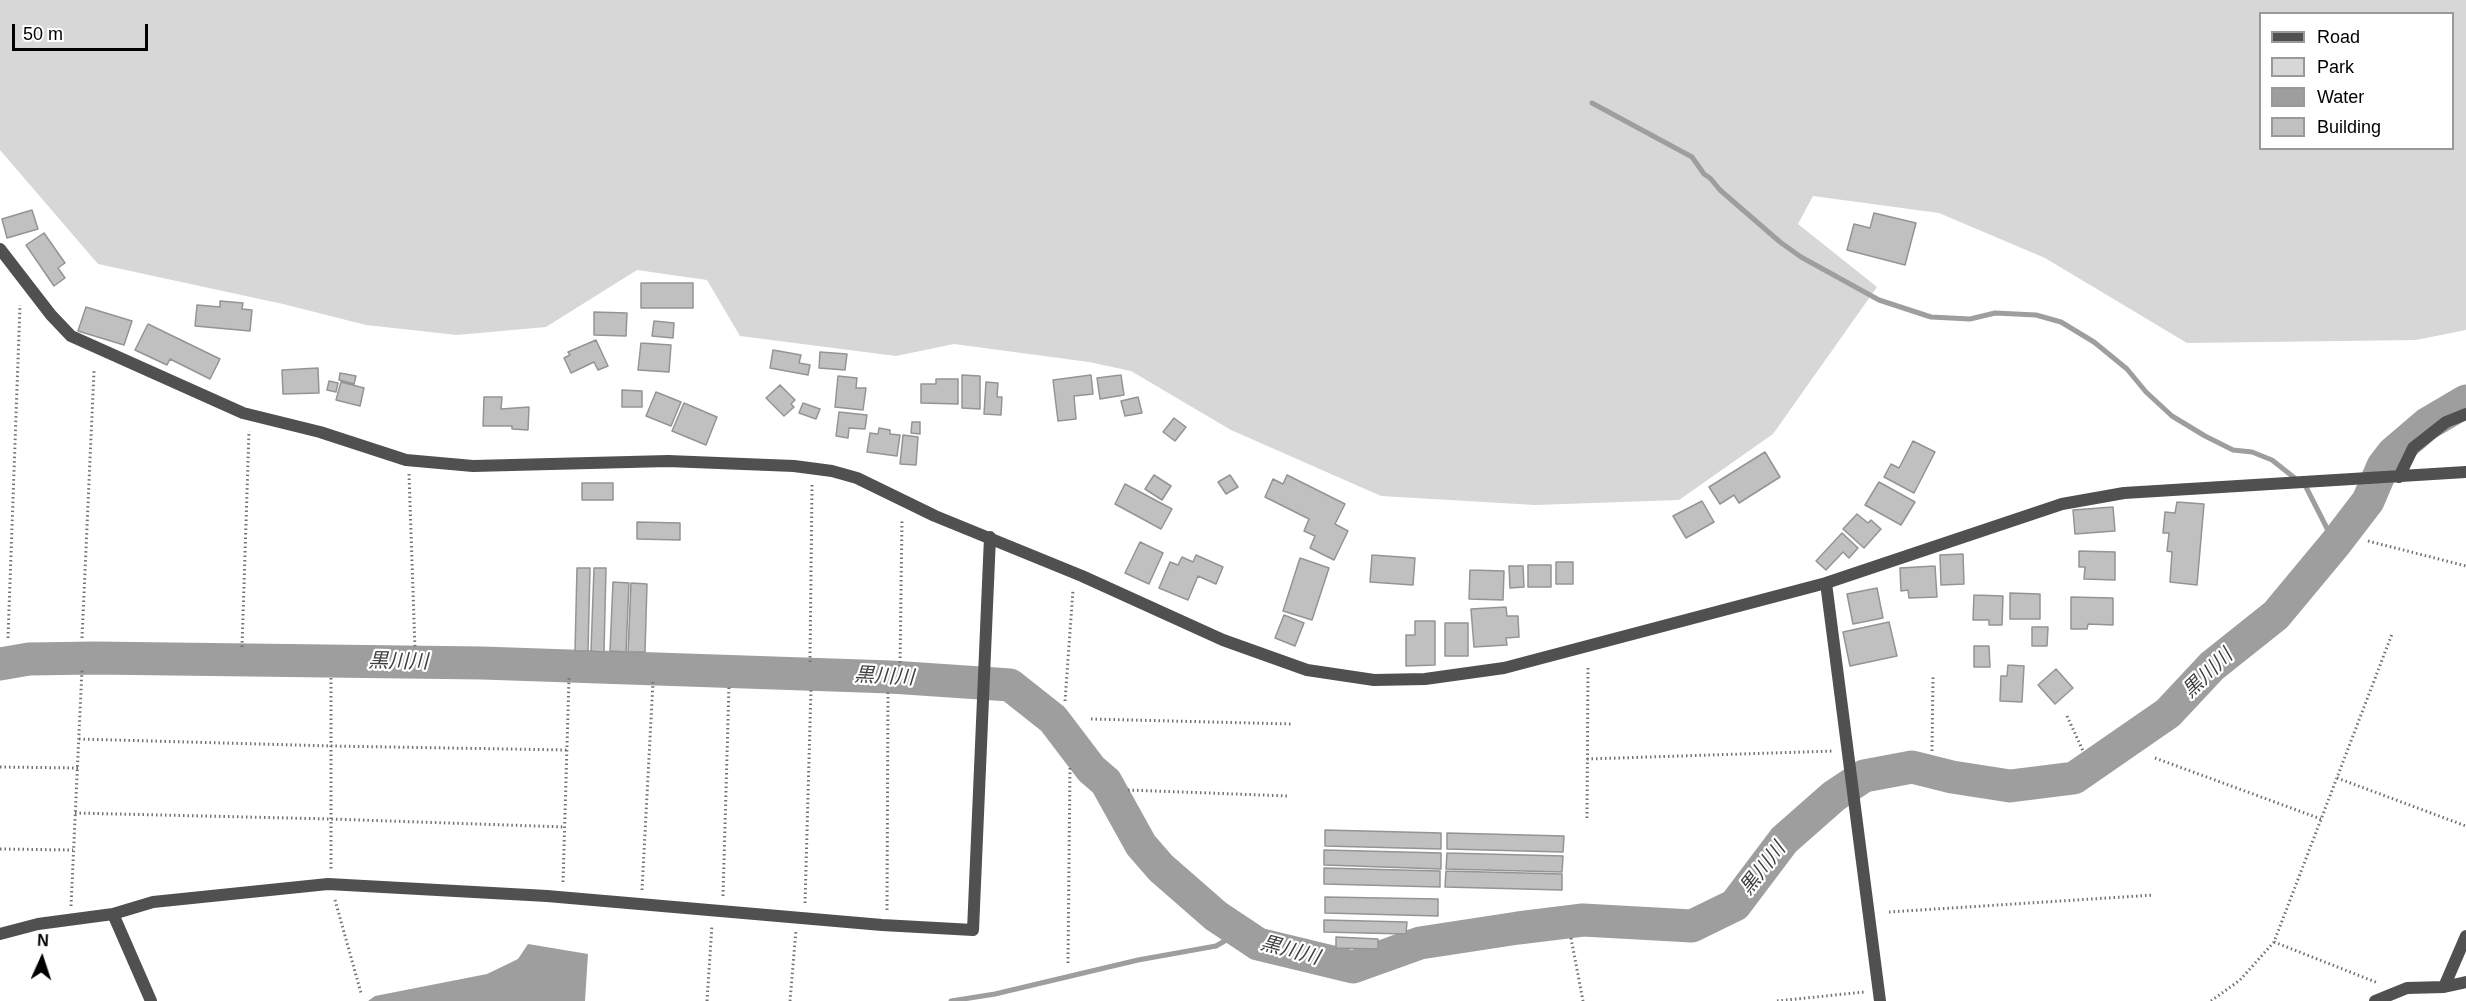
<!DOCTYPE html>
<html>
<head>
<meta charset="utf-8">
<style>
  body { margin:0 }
  #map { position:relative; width:2466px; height:1001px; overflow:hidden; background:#fff; font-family:Arial,sans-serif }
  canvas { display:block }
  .legend { position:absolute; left:2259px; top:12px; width:195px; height:138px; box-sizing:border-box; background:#fff; border:2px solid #999; margin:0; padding:8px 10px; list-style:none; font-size:18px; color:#000 }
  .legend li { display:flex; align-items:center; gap:12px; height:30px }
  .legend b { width:30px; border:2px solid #999 }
  .north { position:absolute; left:12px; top:929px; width:60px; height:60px; -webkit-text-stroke:4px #fff; paint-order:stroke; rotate:3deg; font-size:16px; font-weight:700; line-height:24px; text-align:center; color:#000 }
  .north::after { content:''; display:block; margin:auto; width:21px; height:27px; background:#000; clip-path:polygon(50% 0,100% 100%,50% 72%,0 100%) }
  .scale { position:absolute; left:12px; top:24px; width:136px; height:27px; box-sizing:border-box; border:3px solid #000; border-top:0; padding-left:8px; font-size:18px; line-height:21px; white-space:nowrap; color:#000; -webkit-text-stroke:4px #fff; paint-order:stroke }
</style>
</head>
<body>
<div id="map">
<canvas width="2466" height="1001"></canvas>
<ul class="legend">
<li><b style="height:8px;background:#505050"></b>Road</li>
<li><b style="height:16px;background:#d7d7d7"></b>Park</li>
<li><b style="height:16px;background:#9e9e9e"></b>Water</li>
<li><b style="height:16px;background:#c0c0c0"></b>Building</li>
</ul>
<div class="north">N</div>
<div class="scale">50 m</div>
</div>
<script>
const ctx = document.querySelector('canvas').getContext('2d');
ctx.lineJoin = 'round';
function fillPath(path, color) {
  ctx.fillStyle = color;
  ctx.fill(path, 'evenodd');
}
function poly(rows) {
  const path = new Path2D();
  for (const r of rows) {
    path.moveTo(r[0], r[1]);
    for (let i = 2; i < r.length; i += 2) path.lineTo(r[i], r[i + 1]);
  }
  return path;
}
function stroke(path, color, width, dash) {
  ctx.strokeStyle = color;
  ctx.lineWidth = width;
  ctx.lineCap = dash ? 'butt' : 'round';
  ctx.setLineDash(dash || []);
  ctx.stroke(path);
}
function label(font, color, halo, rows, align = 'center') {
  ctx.font = font + ' Arial,"Noto Sans JP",sans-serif';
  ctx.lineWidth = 4.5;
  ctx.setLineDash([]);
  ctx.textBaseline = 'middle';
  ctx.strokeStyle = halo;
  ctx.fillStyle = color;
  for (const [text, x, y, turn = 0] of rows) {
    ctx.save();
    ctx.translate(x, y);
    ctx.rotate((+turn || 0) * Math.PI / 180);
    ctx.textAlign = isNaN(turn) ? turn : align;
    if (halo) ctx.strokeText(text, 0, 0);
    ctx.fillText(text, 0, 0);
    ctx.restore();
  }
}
fillPath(poly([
  [0,0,2466,0,2466,330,2416,340,2187,343,2045,258,1939,213,1813,196,1798,224,1877,287,1773,434,1679,500,1535,505,1381,496,1231,430,1131,371,1089,362,954,344,896,356,740,336,707,280,637,270,546,327,457,335,366,325,283,304,98,264,0,150],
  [2260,14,2452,14,2452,148,2260,148]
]), '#d7d7d7');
fillPath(poly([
  [528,944,588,954,585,1001,368,1001,375,996,487,974,518,959]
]), '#9e9e9e');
stroke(poly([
  [1592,103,1692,157,1704,174,1710,178,1720,190,1780,242,1801,257,1879,300,1931,317,1970,319,1995,313,2036,315,2061,322,2094,342,2127,369,2146,392,2172,416,2205,436,2233,450,2252,452,2272,460,2306,487,2335,544],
  [951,1001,995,994,1138,960,1216,946,1235,935,1236,931]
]), '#9e9e9e', 5);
stroke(poly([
  [0,664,29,659,95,658,482,663,891,677,1010,685,1053,719,1091,769,1106,782,1141,845,1161,868,1216,916,1258,944,1353,967,1420,943,1518,928,1583,920,1692,926,1735,905,1784,840,1834,796,1864,776,1912,767,1952,777,2010,786,2074,778,2168,713,2212,666,2276,615,2335,544,2368,501,2383,466,2393,453,2427,424,2466,401]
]), '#9e9e9e', 33);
const building = poly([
  [32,210,38,229,7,238,2,219,32,210],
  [1874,213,1916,223,1905,265,1847,250,1854,224,1870,228,1874,213],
  [44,233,65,263,58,268,65,278,54,286,26,245,44,233],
  [641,283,693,283,693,308,641,308,641,283],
  [220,301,243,303,242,309,252,310,250,331,195,326,197,305,220,307,220,301],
  [86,307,132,321,124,345,78,331,86,307],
  [594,312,627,313,626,336,594,335,594,312],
  [654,321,674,323,673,338,652,336,654,321],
  [148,324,220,359,210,379,170,359,167,365,135,350,148,324],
  [596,340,608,366,598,370,594,362,571,373,564,358,570,355,568,352,596,340],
  [641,343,671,345,669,372,638,370,641,343],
  [773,350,801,355,799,363,810,365,808,375,770,368,773,350],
  [820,352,847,354,845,370,819,368,820,352],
  [318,368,319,393,283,394,282,370,318,368],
  [340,373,356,376,354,384,339,380,340,373],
  [962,375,980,376,980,409,962,408,962,375],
  [1091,375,1093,394,1074,396,1076,419,1058,421,1053,380,1091,375],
  [1121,375,1124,395,1100,399,1097,378,1121,375],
  [838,376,857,378,856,388,866,388,863,410,835,407,838,376],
  [936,379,958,379,958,404,921,403,921,384,936,384,936,379],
  [329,381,338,383,336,392,327,390,329,381],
  [341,382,364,388,360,406,336,400,341,382],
  [986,382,998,383,997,397,1002,397,1001,415,984,414,986,382],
  [780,385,795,400,791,404,794,407,784,416,766,398,780,385],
  [622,390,642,391,642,407,622,407,622,390],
  [656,392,681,402,671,426,646,416,656,392],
  [484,397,502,397,501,409,529,407,528,430,512,429,512,426,483,426,484,397],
  [1138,397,1142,413,1125,416,1121,401,1138,397],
  [684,403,717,417,706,445,672,431,684,403],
  [803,403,820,409,816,419,799,413,803,403],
  [839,412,867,415,865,429,849,428,848,438,836,436,839,412],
  [1174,418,1186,427,1175,441,1163,432,1174,418],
  [912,422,920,422,920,434,911,433,912,422],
  [879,428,890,430,890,434,900,435,897,456,867,452,870,433,878,434,879,428],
  [903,435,918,437,916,465,900,464,903,435],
  [1913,441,1935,452,1914,493,1884,477,1891,464,1899,468,1913,441],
  [1765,452,1780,477,1739,503,1734,495,1720,504,1709,487,1765,452],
  [1154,475,1171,486,1162,500,1145,489,1154,475],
  [1230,475,1238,487,1226,494,1218,482,1230,475],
  [1287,475,1345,504,1335,524,1348,531,1334,560,1310,548,1315,536,1304,531,1309,519,1265,497,1273,479,1283,484,1287,475],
  [1879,482,1915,502,1901,525,1865,505,1879,482],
  [582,483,613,483,613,500,582,500,582,483],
  [1125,484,1172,509,1161,529,1115,504,1125,484],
  [1702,501,1714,522,1686,538,1673,516,1702,501],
  [2177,502,2204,504,2197,585,2170,582,2172,552,2167,551,2169,533,2163,533,2165,512,2175,513,2177,502],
  [2113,507,2115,531,2075,534,2073,510,2113,507],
  [1857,514,1868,523,1871,520,1881,529,1864,548,1843,529,1857,514],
  [637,522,680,523,680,540,637,539,637,522],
  [1842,533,1858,548,1849,558,1843,552,1826,570,1816,561,1842,533],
  [1140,542,1163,553,1149,584,1125,573,1140,542],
  [2079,551,2115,552,2115,580,2084,579,2085,567,2079,567,2079,551],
  [1963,554,1964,584,1941,585,1940,555,1963,554],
  [1196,555,1223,567,1216,584,1198,576,1188,600,1159,588,1170,562,1178,565,1182,557,1193,562,1196,555],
  [1372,555,1415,558,1413,585,1370,582,1372,555],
  [1300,558,1329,568,1312,620,1283,611,1300,558],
  [1556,562,1573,562,1573,584,1556,584,1556,562],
  [1528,565,1551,565,1551,587,1528,587,1528,565],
  [1509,566,1523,566,1524,587,1510,588,1509,566],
  [1935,566,1937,597,1909,598,1908,590,1901,591,1900,568,1935,566],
  [577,568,590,568,588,651,575,651,577,568],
  [594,568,606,568,604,652,591,651,594,568],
  [1470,570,1504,571,1503,600,1469,599,1470,570],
  [613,582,629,583,626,652,610,651,613,582],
  [631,583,647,584,645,652,628,652,631,583],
  [1877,588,1883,618,1853,624,1847,594,1877,588],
  [2010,593,2040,594,2040,619,2010,619,2010,593],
  [1974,595,2003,596,2002,625,1989,625,1989,620,1973,620,1974,595],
  [2071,597,2113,598,2113,625,2088,624,2087,629,2071,629,2071,597],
  [1506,607,1507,616,1518,616,1519,637,1506,638,1507,645,1474,647,1471,609,1506,607],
  [1284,615,1304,623,1295,646,1275,638,1284,615],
  [1415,621,1435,621,1435,665,1406,666,1406,635,1415,635,1415,621],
  [1889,622,1897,656,1850,666,1843,632,1889,622],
  [1445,623,1468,623,1468,656,1445,656,1445,623],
  [2032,627,2048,627,2047,646,2032,646,2032,627],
  [1974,646,1989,646,1990,667,1974,667,1974,646],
  [2008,665,2024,666,2022,702,2000,701,2001,676,2007,676,2008,665],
  [2056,669,2073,688,2055,704,2038,685,2056,669],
  [1325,830,1441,833,1441,849,1325,846,1325,830],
  [1447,833,1564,836,1563,852,1447,849,1447,833],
  [1324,850,1441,853,1441,869,1324,865,1324,850],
  [1447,853,1563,856,1562,872,1446,869,1447,853],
  [1324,868,1440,871,1440,887,1324,884,1324,868],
  [1446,871,1562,874,1562,890,1445,887,1446,871],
  [1325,897,1438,899,1438,916,1325,913,1325,897],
  [1324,920,1407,922,1406,934,1324,932,1324,920],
  [1336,937,1378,939,1378,949,1336,948,1336,937]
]);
fillPath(building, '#c0c0c0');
stroke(building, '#949494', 1.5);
stroke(poly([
  [409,474,415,649],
  [2368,541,2466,566],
  [8,638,20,305],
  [82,638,94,371],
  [242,647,249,431],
  [810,662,812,484],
  [900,667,902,519],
  [331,678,331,871],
  [1065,701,1073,590],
  [2067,716,2083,751],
  [1091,719,1291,724],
  [79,739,331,746,567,750],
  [1932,751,1933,677],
  [2155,758,2321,819],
  [1587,759,1834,751],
  [0,767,78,768],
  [2337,778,2466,826],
  [1128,790,1288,796],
  [75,813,331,819,565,827],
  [1587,818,1588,668],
  [0,849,73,850],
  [563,882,569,678],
  [642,890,653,682],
  [723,896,729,685],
  [335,900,361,993],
  [805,903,811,689],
  [71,906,82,669],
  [887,910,888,692],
  [1889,912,2154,895],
  [1571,938,1583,1001],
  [2274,942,2378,983],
  [1068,963,1070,765],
  [707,1001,712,925],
  [790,1001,796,930],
  [1777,1001,1864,992],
  [2211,1001,2240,980,2274,942,2392,634]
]), '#727272', 3, [1.5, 3]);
stroke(poly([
  [0,249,51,315,71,336,243,413,320,432,406,460,473,466,668,461,794,466,832,471,857,478,935,516,1082,576,1223,640,1307,670,1374,680,1425,679,1504,668,1826,583,2062,504,2124,493,2466,472],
  [2399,477,2413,448,2446,422,2466,414],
  [1826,583,1880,1001],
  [113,914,151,1001],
  [0,934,38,924,113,914,153,902,328,884,547,896,882,925,973,930,990,537],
  [2444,987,2466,936],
  [2375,1001,2407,988,2444,987,2466,982]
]), '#505050', 12);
label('italic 20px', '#3f3f3f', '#fff', [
  ["黒川川",398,662,1],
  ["黒川川",2208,674,-44],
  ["黒川川",884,677,3],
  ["黒川川",1763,869,-52],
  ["黒川川",1290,951,15]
]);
</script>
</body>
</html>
